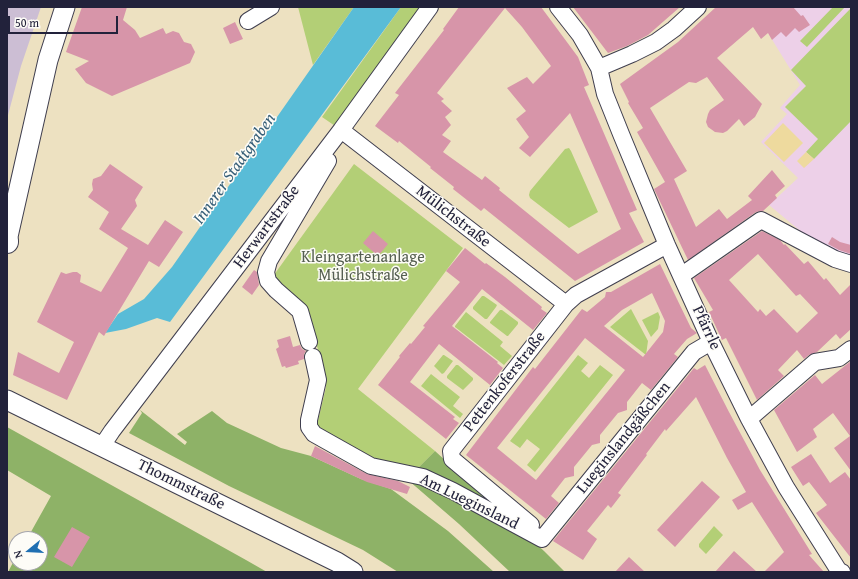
<!DOCTYPE html>
<html>
<head>
<meta charset="utf-8">
<style>
  body { margin:0 }
  #map { position:relative; width:858px; height:579px; overflow:hidden; background:#ede1c1; font-family:"Gentium Book Plus",serif }
  canvas { display:block }
  .frame { position:absolute; inset:0; border:8px solid #22223b; pointer-events:none }
  .north { position:absolute; left:8px; top:531px; width:40px; height:40px; box-sizing:border-box; background:#fdfcf7; border:1px solid #a5a5ac; border-radius:50%; rotate:252deg; font-size:11px; font-weight:700; line-height:16px; text-align:center; color:#22223b }
  .north::after { content:''; display:block; margin:auto; width:14px; height:18px; background:#1f6fb2; clip-path:polygon(50% 0,100% 100%,50% 72%,0 100%) }
  .scale { position:absolute; left:8px; top:16px; width:110px; height:18px; box-sizing:border-box; border:2px solid #22223b; border-top:0; padding-left:5px; font-size:12px; line-height:14px; white-space:nowrap; color:#22223b; -webkit-text-stroke:3px #fdfcf7; paint-order:stroke }
</style>
</head>
<body>
<div id="map">
<canvas width="858" height="579"></canvas>
<div class="frame"></div>
<div class="north">N</div>
<div class="scale">50 m</div>
</div>
<script>
const ctx = document.querySelector('canvas').getContext('2d');
ctx.lineJoin = 'round';
function fillPath(path, color) {
  ctx.fillStyle = color;
  ctx.fill(path, 'evenodd');
}
function poly(rows) {
  const path = new Path2D();
  for (const r of rows) {
    path.moveTo(r[0], r[1]);
    for (let i = 2; i < r.length; i += 2) path.lineTo(r[i], r[i + 1]);
  }
  return path;
}
function stroke(path, color, width, dash) {
  ctx.strokeStyle = color;
  ctx.lineWidth = width;
  ctx.lineCap = dash ? 'butt' : 'round';
  ctx.setLineDash(dash || []);
  ctx.stroke(path);
}
function label(font, color, halo, rows, align = 'center') {
  ctx.font = font + ' "Gentium Book Plus",serif';
  ctx.lineWidth = 3;
  ctx.setLineDash([]);
  ctx.textBaseline = 'middle';
  ctx.strokeStyle = halo;
  ctx.fillStyle = color;
  for (const [text, x, y, turn = 0] of rows) {
    ctx.save();
    ctx.translate(x, y);
    ctx.rotate((+turn || 0) * Math.PI / 180);
    ctx.textAlign = isNaN(turn) ? turn : align;
    if (halo) ctx.strokeText(text, 0, 0);
    ctx.fillText(text, 0, 0);
    ctx.restore();
  }
}
fillPath(poly([
  [749,7,851,7,851,257,835,253,804,234,769,205,798,178,761,142,787,114,780,108,800,85,768,33]
]), '#edd0e8');
fillPath(poly([
  [7,7,41,7,21,66,7,119]
]), '#ccbed4');
fillPath(poly([
  [298,7,354,7,313,65],
  [401,7,430,7,341,130,322,117],
  [833,7,845,7,807,47,800,41],
  [851,8,851,121,814,159,806,152,818,139,785,107,806,86,791,70],
  [569,148,571,151,598,212,569,228,530,198,529,195,530,191,565,149],
  [354,164,463,248,358,389,435,451,417,469,369,457,316,429,326,387,321,359,305,309,271,279],
  [482,296,484,296,497,305,496,307,487,319,485,319,473,309,473,307],
  [631,309,648,341,646,355,610,327],
  [500,310,502,310,518,322,518,324,508,336,507,336,490,323,490,322],
  [466,312,503,342,500,346,512,356,504,365,455,327,455,326],
  [658,312,660,317,658,329,651,337,642,320],
  [443,355,444,355,453,361,444,373,442,374,434,366],
  [578,355,588,363,581,371,589,378,600,365,613,375,535,472,527,465,540,449,527,439,520,448,510,441],
  [456,365,458,365,473,378,473,380,463,390,447,378,447,376],
  [431,374,460,397,453,406,463,414,460,418,421,386],
  [714,526,723,535,706,554,699,547,699,544]
]), '#b3cf76');
fillPath(poly([
  [140,410,185,445,187,442,177,434,212,411,227,423,281,448,311,456,361,479,391,489,448,531,494,572,398,572,363,550,229,486,129,433,142,413],
  [7,427,246,560,267,572,8,572,16,557,16,563,40,563,40,539,27,539,51,496,7,470],
  [435,451,544,551,565,572,510,572,459,524,386,461,417,469]
]), '#8eb267');
fillPath(poly([
  [783,123,803,143,784,162,764,143],
  [806,152,814,159,804,168,797,161]
]), '#eeda9e');
fillPath(poly([
  [354,7,401,7,170,322,157,318,126,329,105,333,118,314,144,299,172,267]
]), '#59bcd7');
fillPath(poly([
  [82,7,127,7,123,20,135,30,140,38,163,28,166,34,173,31,179,33,184,42,191,44,195,52,190,63,112,96,86,83,75,69,89,61,66,52],
  [459,7,541,7,578,57,589,85,584,87,637,210,629,213,644,242,575,281,484,208,481,211,453,189,454,187,430,168,431,167,399,141,398,143,375,126,399,95,395,93,444,30,443,29],
  [505,8,522,27,551,66,533,84,527,77,507,88,526,111,516,119,529,137,519,148,530,157,570,113,621,229,578,254,499,190,500,188,485,176,482,180,443,152,451,141,442,135,451,125,445,117,452,111,441,101,444,99,437,93],
  [573,7,680,7,648,35,627,46,608,53],
  [716,7,793,7,801,16,803,15,810,25,799,32,795,28,786,37,781,32,772,40,768,33,761,39,753,27,717,58,762,104,755,117,744,126,739,119,727,131,723,133,715,132,708,127,706,122,708,114,710,110,724,100,707,77,696,83,689,82,650,108,687,171,674,179,696,227,719,209,727,219,752,200,748,196,772,170,785,186,775,195,777,198,763,211,756,212,688,260,654,189,665,182,637,132,643,128,628,103,629,102,620,84,678,42],
  [235,22,243,39,230,44,223,28],
  [110,164,143,187,135,200,137,206,121,229,148,245,165,220,183,232,159,267,149,261,104,336,99,332,67,400,13,375,18,352,59,373,74,342,37,322,61,272,66,274,73,272,77,272,81,275,80,282,101,292,128,248,99,229,109,212,88,197,93,190,92,184,93,179,101,176],
  [373,231,388,244,378,256,363,243],
  [762,231,780,240,784,245,785,244,804,264,808,261,824,280,826,278,840,295,851,284,851,329,840,339,836,334,817,352,809,355,804,359,797,350,778,370,784,376,757,400,726,338,722,340,709,312,713,310,694,278],
  [758,254,796,296,800,294,818,313,797,333,774,309,766,316,760,309,758,312,729,280],
  [832,237,840,242,851,245,851,254,839,250,828,244],
  [465,248,485,264,486,263,505,277,542,307,541,309,547,313,533,330,482,289,452,326,498,362,497,363,503,368,490,385,439,344,410,382,455,417,453,419,459,423,446,439,378,385,400,357,399,356,410,343,411,344,425,327,423,326,460,282,446,271],
  [660,264,691,328,697,333,687,339,674,354,678,357,651,390,642,383,627,402,627,410,618,413,600,435,600,443,592,445,574,467,574,476,565,478,551,496,559,503,546,519,466,455,533,367,535,369,582,309,587,312,605,297,606,292,611,292],
  [652,293,665,321,663,332,643,357,604,326,622,310],
  [585,338,625,370,536,480,497,448],
  [254,270,257,272,259,285,252,295,242,287],
  [290,336,293,347,300,345,302,349,306,351,304,354,304,359,298,361,299,364,286,368,285,366,282,367,276,349,279,347,277,340],
  [851,361,851,471,834,448,850,436,833,413,813,429,817,437,797,452,774,410,815,375,822,384],
  [705,365,729,412,760,470,812,554,809,555,824,572,764,572,784,552,752,502,738,510,732,500,746,492,727,458,696,397,666,431,665,429,646,454,647,455,618,493,621,495,611,508,608,505,587,531,597,539,583,560,553,541,694,368,697,370],
  [315,446,367,474,398,481,410,487,407,494,367,482,311,456],
  [811,454,830,483,845,472,851,480,851,558,816,513,827,505,809,482,803,486,791,467],
  [702,481,720,497,675,547,657,530],
  [72,527,90,537,72,567,54,557],
  [734,551,757,572,715,572],
  [629,557,645,572,615,572]
]), '#d795a9');
const minor = poly([
  [558,7,580,35,599,68,605,94,621,134,667,245,711,342,749,419,786,487,839,571,842,572],
  [248,21,271,7],
  [599,68,632,54,656,42,674,29,698,7],
  [341,130,566,304],
  [682,275,761,220,835,259,851,264],
  [309,342,300,311,276,290,268,281,266,272,269,261,328,161],
  [313,357,318,380,309,420,309,427,314,434,371,466,423,477,453,491,542,539,694,352,711,342],
  [749,419,815,362,839,358,851,349],
  [102,446,112,431,341,130,430,7],
  [531,525,452,459,451,451,566,304,576,295,667,245]
]);
const tertiary = poly([
  [7,241,48,60,65,7],
  [7,400,337,562,353,572]
]);
const secondary = poly([
  [7,242,7,241]
]);
stroke(minor, '#403f4f', 18);
stroke(tertiary, '#403f4f', 21);
stroke(secondary, '#403f4f', 24);
stroke(minor, '#fff', 16);
stroke(tertiary, '#fff', 19);
stroke(secondary, '#fff', 22);
label('16px', '#22223b', '#fdfcf7', [
  ["Mülichstraße",453,217,38],
  ["Herwartstraße",267,227,-53],
  ["Pfärrle",706,328,65],
  ["Pettenkoferstraße",505,382,-52],
  ["Lueginslandgäßchen",624,438,-51],
  ["Thommstraße",181,485,26],
  ["Am Lueginsland",469,502,26]
]);
label('16px', '#555f50', '#fdfcf7', [
  ["Kleingartenanlage",363,258],
  ["Mülichstraße",363,276]
]);
label('italic 17px', '#386079', '#fdfcf7', [
  ["Innerer Stadtgraben",235,169,-55]
]);
</script>
</body>
</html>
